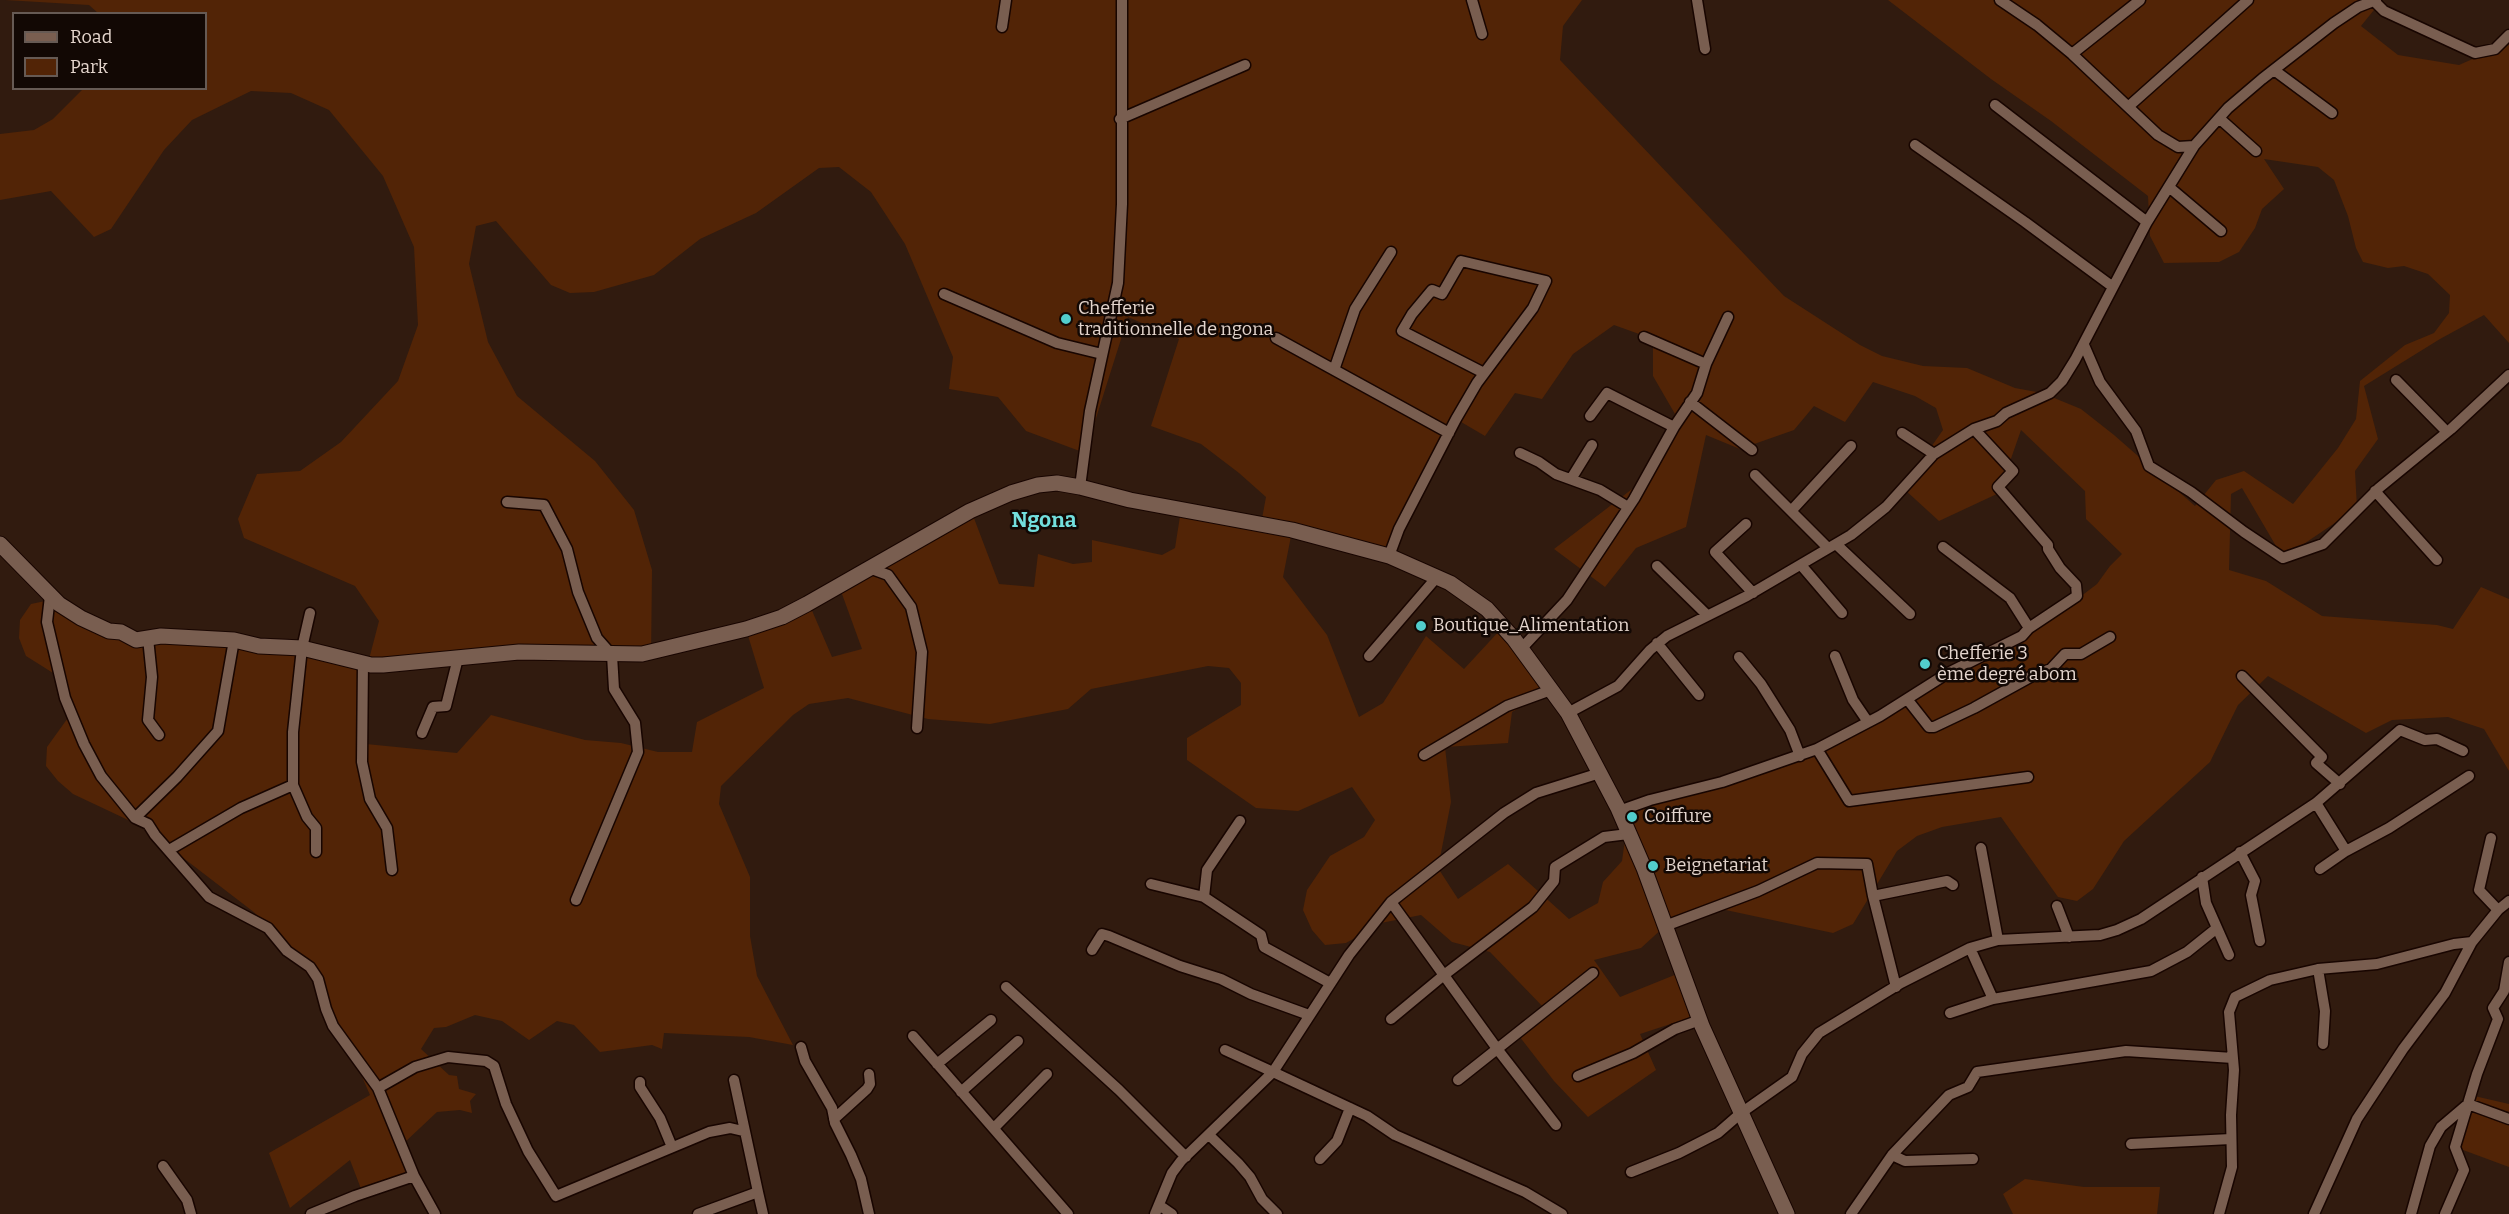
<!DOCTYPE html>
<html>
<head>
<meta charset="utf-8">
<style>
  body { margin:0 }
  #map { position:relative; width:2509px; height:1214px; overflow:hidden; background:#311b0f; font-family:Bitter,serif }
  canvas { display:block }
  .legend { position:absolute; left:12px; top:12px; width:195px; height:78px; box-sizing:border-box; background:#120804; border:2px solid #665a54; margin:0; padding:8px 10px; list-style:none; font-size:18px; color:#e4d5cd }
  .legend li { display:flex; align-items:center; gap:12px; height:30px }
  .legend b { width:30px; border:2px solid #665a54 }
</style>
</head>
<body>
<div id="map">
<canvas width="2509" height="1214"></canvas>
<ul class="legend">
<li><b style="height:8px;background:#795e50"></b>Road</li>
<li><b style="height:16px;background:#522406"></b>Park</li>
</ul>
</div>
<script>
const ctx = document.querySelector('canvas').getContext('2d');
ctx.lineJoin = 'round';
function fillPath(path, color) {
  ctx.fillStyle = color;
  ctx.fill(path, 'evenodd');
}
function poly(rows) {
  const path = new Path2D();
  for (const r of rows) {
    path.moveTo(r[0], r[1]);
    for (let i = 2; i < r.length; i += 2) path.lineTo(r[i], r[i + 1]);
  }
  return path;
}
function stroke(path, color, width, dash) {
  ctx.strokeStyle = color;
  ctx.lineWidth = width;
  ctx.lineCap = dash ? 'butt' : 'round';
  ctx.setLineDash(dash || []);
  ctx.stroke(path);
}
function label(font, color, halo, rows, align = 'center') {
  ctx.font = font + ' Bitter,serif';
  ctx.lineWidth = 5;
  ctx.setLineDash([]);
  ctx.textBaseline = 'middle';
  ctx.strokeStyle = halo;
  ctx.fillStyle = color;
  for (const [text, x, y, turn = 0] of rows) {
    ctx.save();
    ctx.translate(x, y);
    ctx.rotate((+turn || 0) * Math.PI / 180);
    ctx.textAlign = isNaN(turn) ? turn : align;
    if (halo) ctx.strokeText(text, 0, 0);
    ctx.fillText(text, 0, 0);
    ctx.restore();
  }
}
fillPath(poly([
  [5,0,1582,0,1563,26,1560,60,1784,296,1860,345,1882,356,1923,366,1967,368,2015,388,2042,393,2081,409,2114,435,2195,506,2216,480,2244,471,2293,504,2338,448,2356,419,2360,381,2405,345,2434,333,2449,313,2450,295,2428,274,2404,266,2388,268,2363,262,2356,248,2348,216,2334,180,2318,167,2264,159,2284,189,2262,209,2255,228,2239,252,2219,262,2164,263,2150,236,2148,196,2051,121,1991,79,1888,0,2382,0,2361,26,2398,55,2459,65,2509,43,2509,343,2484,315,2440,339,2364,386,2378,439,2355,471,2357,508,2283,558,2242,488,2231,494,2229,570,2266,581,2322,616,2437,625,2453,629,2481,587,2509,599,2509,771,2484,729,2448,717,2392,720,2366,733,2268,676,2238,705,2210,762,2124,841,2093,889,2077,901,2058,897,2001,817,1942,827,1917,836,1897,851,1853,924,1833,933,1721,909,1665,926,1641,948,1594,960,1620,997,1682,972,1698,1015,1640,1034,1656,1070,1588,1117,1554,1081,1516,1032,1545,1009,1490,952,1452,942,1421,915,1381,923,1346,943,1325,945,1312,930,1303,910,1307,890,1330,856,1364,837,1375,820,1352,787,1298,811,1256,808,1187,760,1187,738,1241,705,1241,683,1229,668,1208,666,1091,689,1068,709,990,724,928,719,848,698,809,704,793,715,721,786,719,804,750,877,750,936,757,976,793,1045,749,1037,664,1033,662,1049,652,1045,600,1052,574,1025,557,1021,529,1040,502,1021,475,1015,446,1027,434,1028,421,1049,449,1075,457,1076,459,1089,476,1094,470,1101,472,1113,460,1110,437,1112,404,1143,415,1164,415,1172,363,1194,350,1160,290,1208,269,1153,370,1095,349,1047,321,990,255,913,143,827,73,794,58,781,46,766,47,747,70,715,70,696,61,678,26,656,19,638,20,620,31,604,50,600,118,629,154,635,258,640,367,667,379,621,355,586,244,538,238,519,257,474,300,471,341,442,398,381,418,325,414,247,383,176,329,110,291,93,251,91,192,120,164,150,111,229,94,237,51,191,0,200,0,134,34,130,53,119,83,89,206,88,206,14,98,13,89,5],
  [839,167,871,192,905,244,953,357,949,389,998,397,1026,431,1085,453,1128,317,1179,339,1151,426,1201,444,1239,473,1266,497,1261,524,1181,510,1175,548,1162,555,1092,540,1092,562,1073,564,1038,554,1034,587,999,584,972,513,838,583,862,649,832,657,807,599,746,629,764,688,697,722,692,752,658,752,621,743,585,740,491,715,457,753,366,744,367,667,528,655,651,659,652,570,634,510,595,461,517,396,488,342,469,264,476,226,496,221,551,285,570,293,594,292,654,275,700,239,756,213,819,168],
  [1614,325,1653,339,1653,376,1675,414,1656,455,1636,486,1554,549,1605,587,1636,548,1686,527,1706,435,1740,449,1794,430,1814,406,1845,422,1873,382,1915,396,1936,408,1943,430,1912,474,1904,489,1939,521,1999,493,2021,430,2085,491,2086,519,2122,554,2110,566,2097,584,2012,649,1994,660,1975,658,1929,678,1900,699,1802,758,1763,770,1729,785,1618,808,1626,832,1622,861,1603,882,1598,903,1569,919,1508,864,1458,899,1438,868,1451,802,1445,747,1508,743,1512,712,1551,690,1501,629,1464,669,1426,636,1383,703,1359,717,1327,635,1283,577,1292,531,1389,556,1456,419,1485,436,1515,393,1542,399,1573,354],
  [2470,1095,2509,1104,2509,1167,2455,1147],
  [2025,1179,2084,1187,2160,1187,2157,1214,2013,1214,2003,1194]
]), '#522406');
const street = poly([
  [1472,0,1482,34],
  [1697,0,1705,49],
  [2000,0,2037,25,2072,54,2158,135,2178,147,2194,146],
  [2374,1,2384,11,2475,53,2495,49,2509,35],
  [1002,27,1006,0],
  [2072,54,2140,0],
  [2274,70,2332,113],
  [1995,105,2147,222],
  [2128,107,2248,0],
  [2219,118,2256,151],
  [1120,119,1245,65],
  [1915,145,2025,222,2113,287],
  [2169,187,2221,231],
  [944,294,1057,343,1102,354],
  [1644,337,1706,364],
  [1276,338,1449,433],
  [2084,345,2100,382,2136,431,2149,466,2191,492,2244,532,2283,558,2323,544,2379,488,2451,429,2509,375],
  [1334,370,1355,309,1391,252],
  [2396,380,2447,432],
  [1690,402,1752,450],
  [1590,416,1607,393,1674,427],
  [1902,433,1934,454],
  [1520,453,1539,462,1556,474,1600,490,1628,507],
  [1755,475,1828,548],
  [1571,479,1592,445],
  [1080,487,1090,411,1118,283,1122,204,1122,0],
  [2375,491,2437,560],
  [507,502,544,505,567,549,578,592,597,638,612,655,614,689,635,723,638,752,576,900],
  [1792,510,1851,446],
  [1746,524,1715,552,1753,593],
  [1836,544,1910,614],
  [1943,547,2010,598,2029,628],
  [1389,556,1399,529,1456,419,1477,383,1533,308,1546,281,1461,261,1442,294,1432,290,1412,314,1402,331,1484,373],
  [1801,565,1842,613],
  [1657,566,1707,615],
  [869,568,888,575,911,607,922,652,917,728],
  [50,596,47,622,65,698,84,744,101,776,135,818,148,824,155,835,209,897,268,928,287,951,310,967,318,979,326,1009,333,1026,378,1088],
  [310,613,302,648,293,732,293,785,307,817,316,828,316,852],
  [148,638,152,677,148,720,159,735],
  [1657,643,1699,695],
  [1521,649,1567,600,1634,499,1674,427,1697,393,1706,364,1728,317],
  [1369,656,1437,577],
  [1835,656,1853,700,1868,722],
  [1739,657,1761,684,1790,730,1800,756],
  [363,663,362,762,370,799,387,828,392,870],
  [2242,676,2322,757,2316,763,2340,784],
  [1907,699,1929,727,1934,727,1974,708,2032,676,2051,669,2065,654,2081,654,2110,637],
  [1568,713,1618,686,1650,650,1667,636,1747,596,1851,535,1886,507,1934,454,1974,429,1997,421,2006,413,2050,393,2062,381,2075,360,2147,222,2194,146,2228,108,2262,79,2334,23,2358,7,2376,0],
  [422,733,433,707,446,706,458,658],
  [1817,749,1849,801,2028,777],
  [1424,755,1507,706,1551,690],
  [2316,803,2346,851],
  [1619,811,1650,800,1722,782,1817,749,1880,716,1948,673,2022,636,2029,628,2077,596,2076,585,2060,568,2048,549,2048,545,1998,487,2013,471,1974,429],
  [135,818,177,777,218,731,234,640],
  [2491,838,2479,890,2498,910],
  [1981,848,1998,940],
  [169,850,241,808,293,785],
  [2240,852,2255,881,2251,895,2260,941],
  [2320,869,2346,851,2389,828,2469,776],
  [2202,877,2206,903,2229,955],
  [1151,884,1204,897,1261,935,1264,947,1330,983],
  [1873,896,1896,987],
  [1204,897,1207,870,1240,821],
  [1391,902,1498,1050,1556,1125],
  [2057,906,2069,937],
  [1665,926,1758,891,1817,863,1867,864,1873,896,1947,881,1953,885],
  [1970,948,1993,999],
  [1092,950,1102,934,1109,936,1180,966,1221,979,1251,994,1309,1015],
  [2318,969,2325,1011,2323,1044],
  [1006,987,1119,1090,1186,1157],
  [1950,1013,1993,999,2151,971,2187,952,2217,928],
  [1391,1019,1444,975,1533,907,1554,881,1555,867,1604,837,1628,834],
  [913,1036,1068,1214],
  [801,1047,805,1061,832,1108,835,1123,851,1155,861,1179,869,1214],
  [1225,1050,1273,1072,1349,955,1391,902,1504,813,1536,793,1600,773],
  [937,1064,991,1020],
  [1578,1076,1633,1053,1675,1029,1700,1020],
  [734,1080,758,1192],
  [1458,1080,1593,973],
  [640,1082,640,1087,660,1118,672,1147],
  [961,1092,1018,1041],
  [834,1119,867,1089,870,1084,869,1074],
  [994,1128,1047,1074],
  [1209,1135,1238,1163,1250,1177,1262,1199,1277,1214],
  [2131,1144,2231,1139],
  [1892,1155,1905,1161,1973,1159],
  [1320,1159,1337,1141,1350,1108],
  [163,1166,187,1200,191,1214],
  [1631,1172,1679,1153,1718,1133,1741,1113,1792,1077,1802,1054,1819,1033,1901,983,1970,948,1998,940,2100,935,2117,930,2141,919,2316,803,2400,730,2425,740,2437,739,2463,751],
  [414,1176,435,1214],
  [1159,1205,1172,1214],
  [311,1214,355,1196,414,1176,378,1088,415,1067,448,1057,486,1061,494,1066,506,1104,528,1151,556,1196,709,1132,730,1128,743,1131],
  [698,1214,758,1192,763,1214],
  [1155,1214,1172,1173,1181,1161,1273,1072,1367,1116,1395,1135,1525,1192,1562,1214],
  [1851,1214,1892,1155,1949,1095,1968,1087,1977,1072,2126,1051,2233,1058],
  [2219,1214,2232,1167,2231,1115,2234,1070,2229,1012,2235,997,2270,980,2318,969,2377,964,2454,944,2472,942],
  [2314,1214,2357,1119,2403,1049,2445,993,2472,942,2498,910,2509,901],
  [2411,1214,2430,1146,2441,1127,2468,1104,2509,1119],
  [2445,1214,2464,1170,2455,1147,2477,1074,2498,1019,2493,1008,2504,991,2509,962]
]);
const secondary = poly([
  [0,544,59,604,81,618,109,631,121,632,136,640,161,636,234,640,259,646,302,648,371,665,383,665,519,652,642,654,746,629,782,617,807,604,970,511,1011,493,1038,485,1057,483,1080,487,1130,500,1292,530,1389,556,1450,583,1487,609,1514,639,1568,713,1618,808,1644,868,1702,1026,1787,1214]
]);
stroke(street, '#180500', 13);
stroke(secondary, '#180500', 17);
stroke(street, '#795e50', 10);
stroke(secondary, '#795e50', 15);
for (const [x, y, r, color] of [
  [1066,319,6,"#52cdcc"],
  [1421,626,6,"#52cdcc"],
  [1925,664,6,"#52cdcc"],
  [1632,817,6,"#52cdcc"],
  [1653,866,6,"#52cdcc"]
]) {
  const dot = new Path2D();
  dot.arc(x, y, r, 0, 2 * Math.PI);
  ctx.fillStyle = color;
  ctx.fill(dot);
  stroke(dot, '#120804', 2);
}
label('18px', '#e4d5cd', '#120804', [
  ["Chefferie",1078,309],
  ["traditionnelle de ngona",1078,330],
  ["Boutique_Alimentation",1433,626],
  ["Chefferie 3",1937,654],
  ["ème degré abom",1937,675],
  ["Coiffure",1644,817],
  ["Beignetariat",1665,866]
], 'left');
label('bold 21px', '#72dedd', '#120804', [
  ["Ngona",1044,521]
]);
</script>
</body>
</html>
